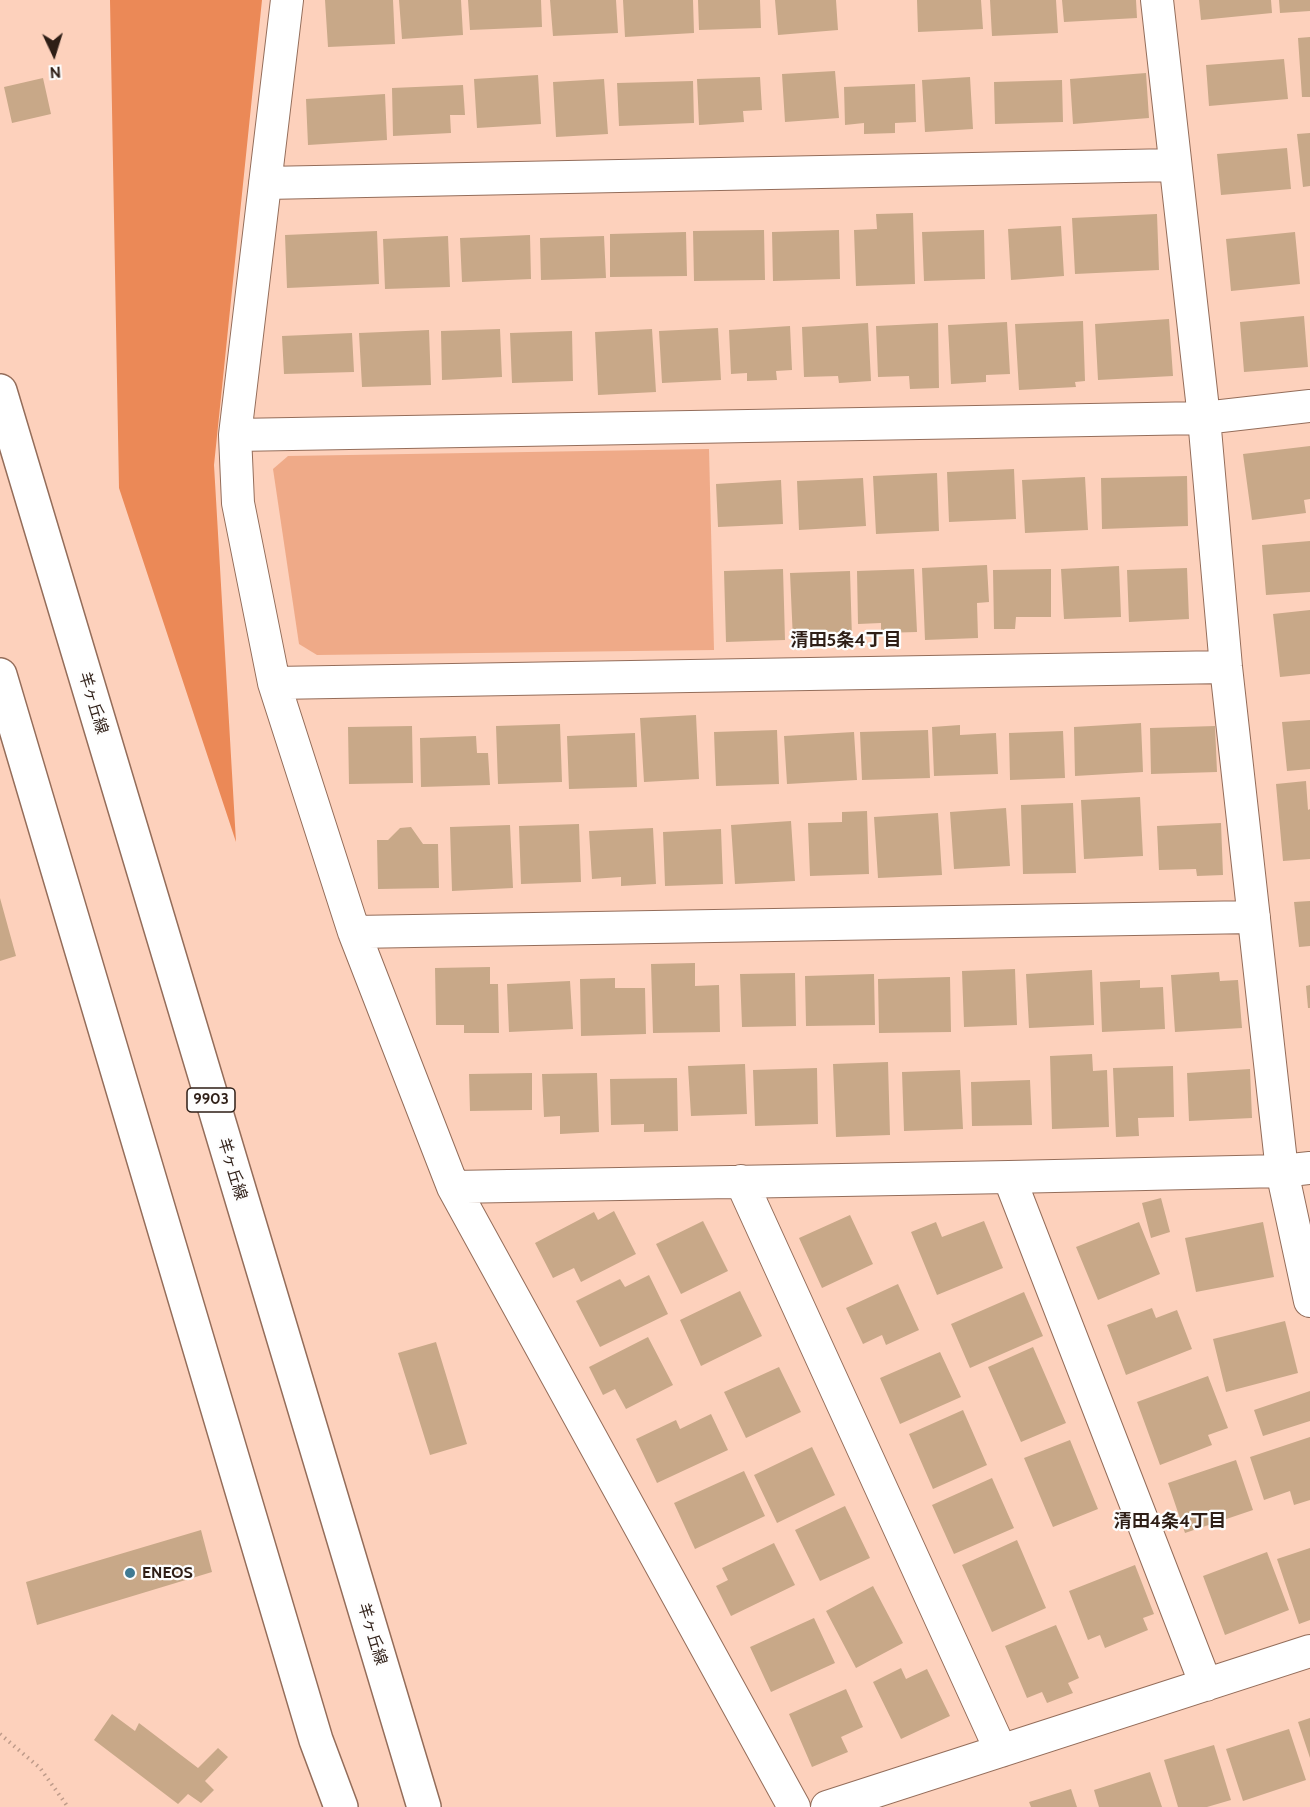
<!DOCTYPE html>
<html>
<head>
<meta charset="utf-8">
<style>
  body { margin:0 }
  #map { position:relative; width:1310px; height:1807px; overflow:hidden; background:#fdd1bc; font-family:Cabin,sans-serif }
  canvas { display:block }
  .north { position:absolute; left:24px; top:24px; width:60px; height:60px; -webkit-text-stroke:4px #fdfdfd; paint-order:stroke; rotate:176deg; font-size:16px; font-weight:700; line-height:24px; text-align:center; color:#2e1e16 }
  .north::after { content:''; display:block; margin:auto; width:21px; height:27px; background:#2e1e16; clip-path:polygon(50% 0,100% 100%,50% 72%,0 100%) }
</style>
</head>
<body>
<div id="map">
<canvas width="1310" height="1807"></canvas>
<div class="north">N</div>
</div>
<script>
const ctx = document.querySelector('canvas').getContext('2d');
ctx.lineJoin = 'round';
function fillPath(path, color) {
  ctx.fillStyle = color;
  ctx.fill(path, 'evenodd');
}
function poly(rows) {
  const path = new Path2D();
  for (const r of rows) {
    path.moveTo(r[0], r[1]);
    for (let i = 2; i < r.length; i += 2) path.lineTo(r[i], r[i + 1]);
  }
  return path;
}
function stroke(path, color, width, dash) {
  ctx.strokeStyle = color;
  ctx.lineWidth = width;
  ctx.lineCap = dash ? 'butt' : 'round';
  ctx.setLineDash(dash || []);
  ctx.stroke(path);
}
function label(font, color, halo, rows, align = 'center') {
  ctx.font = font + ' Cabin,"Noto Sans JP",sans-serif';
  ctx.lineWidth = 4.5;
  ctx.setLineDash([]);
  ctx.textBaseline = 'middle';
  ctx.strokeStyle = halo;
  ctx.fillStyle = color;
  for (const [text, x, y, turn = 0] of rows) {
    ctx.save();
    ctx.translate(x, y);
    ctx.rotate((+turn || 0) * Math.PI / 180);
    ctx.textAlign = isNaN(turn) ? turn : align;
    if (halo) ctx.strokeText(text, 0, 0);
    ctx.fillText(text, 0, 0);
    ctx.restore();
  }
}
fillPath(poly([
  [709,449,714,650,317,655,299,644,273,469,288,456]
]), '#efaa88');
fillPath(poly([
  [110,0,262,0,214,465,236,842,119,488]
]), '#eb8957');
fillPath(poly([
  [325,0,393,0,395,44,328,47],
  [399,0,461,0,463,35,402,39],
  [468,0,541,0,542,27,470,30],
  [550,0,616,0,618,33,553,36],
  [623,0,693,0,694,33,625,37],
  [698,0,760,0,761,28,699,30],
  [775,0,836,0,838,30,778,35],
  [917,0,981,0,983,29,918,32],
  [990,0,1056,0,1058,33,992,36],
  [1062,0,1136,0,1137,18,1064,22],
  [1199,0,1271,0,1272,13,1201,20],
  [1279,0,1310,0,1310,11,1280,13],
  [1310,37,1310,97,1302,97,1298,38],
  [1284,59,1288,99,1209,106,1206,65],
  [835,71,839,118,785,122,782,74],
  [1146,73,1149,118,1073,124,1070,79],
  [538,75,541,124,477,128,474,79],
  [760,77,762,110,743,111,744,122,699,125,697,79],
  [970,77,973,129,925,132,922,80],
  [43,78,51,114,12,123,4,87],
  [604,79,608,134,556,137,553,82],
  [1062,80,1063,122,995,124,994,82],
  [693,81,694,123,619,126,617,83],
  [915,84,916,122,895,123,895,133,864,134,864,123,845,125,844,87],
  [463,85,465,115,450,115,451,133,393,136,392,88],
  [385,94,387,140,308,145,306,99],
  [1310,133,1310,186,1303,187,1297,134],
  [1287,148,1291,189,1221,195,1217,154],
  [913,213,915,284,856,286,854,230,877,229,876,214],
  [1157,214,1159,270,1075,274,1072,218],
  [1061,226,1064,276,1011,280,1008,229],
  [764,230,765,280,694,281,693,231],
  [839,230,840,279,773,281,772,232],
  [984,230,985,279,924,281,922,232],
  [377,231,379,284,287,288,285,235],
  [686,232,687,276,610,277,610,234],
  [1295,232,1300,284,1231,291,1226,239],
  [530,235,531,279,462,282,460,238],
  [448,236,450,287,385,289,383,239],
  [604,236,606,278,541,280,540,238],
  [1304,316,1308,367,1244,372,1240,322],
  [1169,319,1173,376,1098,380,1095,324],
  [1083,321,1085,381,1075,382,1076,387,1019,390,1015,324],
  [1007,322,1010,374,986,375,986,382,951,384,948,325],
  [868,323,871,381,839,383,838,376,804,377,802,327],
  [938,323,939,388,910,389,909,376,878,377,876,326],
  [790,326,792,370,776,371,777,380,747,381,747,373,731,374,729,330],
  [718,328,721,380,662,383,659,331],
  [500,329,502,377,442,380,441,331],
  [652,329,656,392,598,395,595,332],
  [429,330,431,385,362,387,359,333],
  [572,331,573,381,512,383,510,333],
  [352,333,354,372,284,374,282,336],
  [1310,446,1310,499,1304,500,1306,513,1252,520,1243,454],
  [1014,469,1016,519,949,522,947,472],
  [937,473,939,531,876,534,873,476],
  [1187,476,1188,526,1102,529,1101,478],
  [1085,477,1088,530,1025,533,1022,480],
  [863,478,866,526,799,530,797,481],
  [781,480,783,524,718,527,716,484],
  [1310,541,1310,592,1266,595,1262,545],
  [987,565,989,602,977,603,978,638,925,640,922,568],
  [1119,566,1121,617,1064,619,1061,569],
  [1187,568,1189,619,1129,622,1127,570],
  [783,569,785,640,726,642,724,571],
  [914,569,917,632,881,633,881,623,858,624,857,571],
  [1051,569,1051,617,1016,617,1015,629,994,629,993,570],
  [850,571,852,639,793,640,790,573],
  [1310,610,1310,674,1280,677,1273,614],
  [696,715,699,779,644,782,640,718],
  [1310,720,1310,769,1287,771,1282,722],
  [1141,723,1143,772,1075,776,1074,727],
  [560,724,562,782,498,784,496,726],
  [960,725,960,735,996,733,998,774,934,776,932,727],
  [412,726,413,783,349,784,348,727],
  [1215,726,1217,772,1151,774,1150,728],
  [777,730,779,784,716,786,714,732],
  [928,730,930,778,862,780,860,732],
  [1063,731,1065,778,1010,780,1009,733],
  [854,732,857,780,787,784,784,736],
  [635,733,637,787,569,789,567,736],
  [476,736,477,753,488,753,490,785,421,787,420,738],
  [1306,781,1308,810,1310,809,1310,859,1283,861,1276,784],
  [1140,797,1143,856,1084,859,1081,800],
  [1073,803,1076,873,1023,874,1021,805],
  [1006,808,1010,866,954,869,950,812],
  [867,811,869,874,810,876,808,823,842,822,842,812],
  [938,813,942,875,878,878,874,817],
  [791,821,795,881,735,884,731,825],
  [1221,823,1223,875,1197,876,1196,869,1159,870,1157,826],
  [579,824,581,882,521,884,519,826],
  [510,825,513,888,452,891,450,827],
  [411,827,423,844,438,844,439,888,378,889,377,840,388,840,400,828],
  [653,828,656,884,621,886,621,877,592,879,589,831],
  [721,829,723,884,665,886,663,832],
  [0,898,16,956,0,961],
  [1310,901,1310,946,1299,947,1294,902],
  [695,963,695,986,719,985,720,1032,653,1033,651,964],
  [490,967,490,984,498,984,499,1033,464,1033,464,1025,436,1025,435,968],
  [1015,969,1017,1025,964,1027,962,971],
  [1092,970,1094,1025,1029,1028,1026,974],
  [1219,972,1220,981,1238,980,1242,1028,1175,1032,1171,975],
  [795,973,796,1026,742,1027,740,974],
  [874,974,875,1025,806,1026,805,976],
  [950,977,951,1032,879,1033,878,979],
  [615,978,615,988,645,988,646,1034,581,1036,580,979],
  [1140,980,1140,988,1163,987,1165,1029,1102,1032,1100,982],
  [570,981,573,1029,509,1032,507,984],
  [1310,985,1310,1008,1308,1008,1306,986],
  [1092,1054,1093,1071,1107,1070,1109,1127,1052,1129,1050,1056],
  [888,1062,890,1135,836,1137,833,1064],
  [745,1064,747,1114,691,1116,688,1066],
  [1173,1066,1174,1117,1138,1118,1139,1136,1116,1137,1113,1068],
  [817,1068,818,1124,755,1126,753,1070],
  [1250,1069,1252,1118,1189,1121,1187,1073],
  [960,1070,963,1129,904,1131,902,1072],
  [532,1073,532,1110,470,1111,469,1074],
  [597,1073,599,1132,560,1134,560,1116,544,1117,542,1074],
  [677,1078,678,1131,644,1132,644,1124,611,1125,610,1079],
  [1030,1080,1032,1125,972,1126,971,1082],
  [1161,1198,1170,1232,1151,1238,1142,1203],
  [614,1211,636,1254,581,1282,574,1268,553,1278,535,1243,594,1212,598,1220],
  [850,1215,873,1264,822,1288,799,1238],
  [703,1221,728,1271,681,1294,656,1244],
  [984,1221,1003,1268,937,1295,911,1232,936,1222,942,1237],
  [1139,1222,1160,1274,1098,1300,1076,1247],
  [1263,1222,1274,1277,1196,1292,1185,1238],
  [649,1275,668,1314,600,1347,576,1301,620,1279,625,1287],
  [898,1284,919,1330,886,1345,882,1335,863,1344,846,1308],
  [740,1291,762,1336,701,1366,680,1320],
  [1024,1292,1043,1336,970,1368,951,1324],
  [1152,1308,1156,1318,1177,1310,1192,1349,1126,1375,1107,1325],
  [1285,1321,1298,1373,1226,1392,1213,1339],
  [648,1337,673,1385,626,1409,615,1389,603,1395,589,1367],
  [436,1342,467,1444,430,1455,398,1353],
  [1033,1347,1066,1423,1021,1442,988,1367],
  [940,1352,961,1397,900,1424,880,1378],
  [779,1367,801,1412,746,1438,724,1392],
  [1208,1376,1228,1428,1208,1435,1212,1445,1160,1465,1137,1402],
  [1310,1391,1310,1421,1263,1436,1254,1410],
  [963,1410,987,1465,933,1489,909,1434],
  [711,1414,728,1450,657,1483,636,1439,676,1420,680,1429],
  [1310,1437,1310,1500,1294,1505,1290,1491,1264,1500,1250,1457],
  [1070,1440,1098,1509,1053,1527,1024,1458],
  [812,1447,835,1495,777,1523,754,1475],
  [1236,1460,1253,1510,1185,1533,1168,1483],
  [744,1471,765,1516,695,1549,674,1503],
  [992,1478,1014,1528,954,1554,932,1505],
  [845,1506,870,1558,820,1581,795,1530],
  [201,1530,212,1572,37,1625,26,1582],
  [1017,1540,1046,1608,992,1632,962,1565],
  [774,1543,795,1585,731,1616,716,1586,728,1580,722,1568],
  [1310,1548,1310,1620,1299,1624,1277,1559],
  [1267,1552,1289,1610,1225,1635,1203,1576],
  [1135,1565,1154,1614,1143,1618,1148,1630,1105,1648,1100,1635,1088,1640,1069,1591],
  [873,1586,903,1643,856,1668,826,1611],
  [814,1618,835,1663,771,1692,750,1647],
  [1056,1625,1079,1678,1068,1683,1073,1693,1047,1703,1042,1692,1027,1698,1005,1646],
  [901,1668,906,1679,927,1669,950,1716,901,1739,873,1682],
  [846,1689,863,1727,841,1737,848,1752,812,1767,789,1714],
  [112,1714,135,1731,139,1723,198,1768,218,1748,228,1757,205,1781,214,1790,201,1803,188,1794,178,1804,94,1740],
  [1310,1718,1310,1758,1298,1722],
  [1289,1729,1306,1780,1243,1801,1226,1749],
  [1214,1745,1231,1800,1207,1807,1178,1807,1164,1760],
  [1150,1772,1162,1807,1099,1807,1094,1790],
  [1071,1789,1077,1807,1031,1807,1029,1802]
]), '#c8a888');
const minor = poly([
  [287,0,235,435,238,503,274,683,354,932,453,1187,794,1807],
  [1157,0,1204,418,1226,667,1282,1171,1310,1301],
  [265,183,1175,165],
  [235,435,1204,418,1310,406],
  [274,683,1226,667],
  [354,932,1254,917],
  [1009,1177,1206,1685],
  [741,1181,1001,1751],
  [453,1187,1009,1177,1282,1171,1310,1168],
  [827,1807,1310,1651]
]);
const primary = poly([
  [0,391,424,1807],
  [0,675,316,1740,341,1807]
]);
stroke(minor, '#946d5a', 34);
stroke(primary, '#946d5a', 36);
stroke(poly([
  [0,1734,40,1768,68,1807]
]), '#be9b8a', 4, [1.5, 4.5]);
stroke(minor, '#fff', 32);
stroke(primary, '#fff', 33);
for (const [x, y, r, color] of [
  [130,1573,6,"#3f7a93"]
]) {
  const dot = new Path2D();
  dot.arc(x, y, r, 0, 2 * Math.PI);
  ctx.fillStyle = color;
  ctx.fill(dot);
  stroke(dot, '#fdfdfd', 2);
}
for (const [x, y, w] of [
  [211,1100,48]
]) {
  const box = new Path2D();
  box.roundRect(x - w / 2, y - 12, w, 24, 4.5);
  ctx.fillStyle = '#fdfdfd';
  ctx.fill(box);
  stroke(box, '#2e1e16', 1.5);
}
label('bold 15px', '#2e1e16', null, [
  ["9903",211,1100]
]);
label('16px', '#2e1e16', '#fdfdfd', [
  ["羊ヶ丘線",93,703,73],
  ["羊ヶ丘線",232,1169,73],
  ["羊ヶ丘線",372,1634,73]
]);
label('bold 16px', '#2e1e16', '#fdfdfd', [
  ["ENEOS",142,1573]
], 'left');
label('bold 18px', '#2e1e16', '#fdfdfd', [
  ["清田5条4丁目",846,641],
  ["清田4条4丁目",1170,1522]
]);
</script>
</body>
</html>
